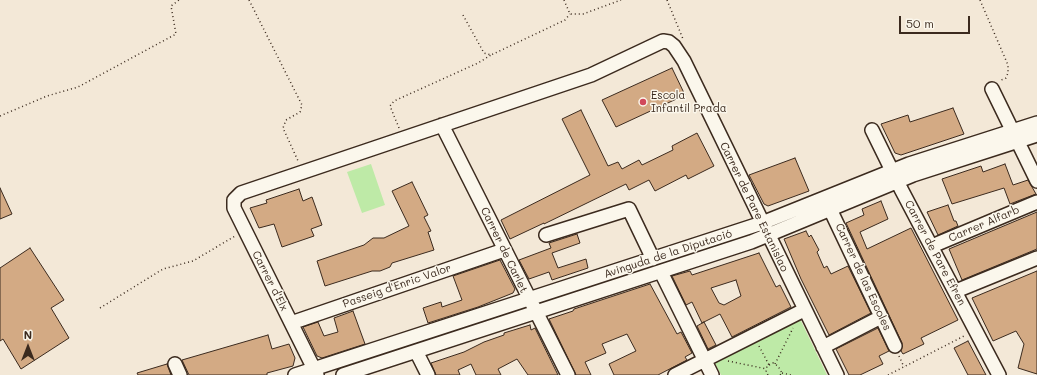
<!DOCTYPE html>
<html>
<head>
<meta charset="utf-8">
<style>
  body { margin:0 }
  #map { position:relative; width:1037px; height:375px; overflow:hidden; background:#f3e8d7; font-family:Mali,sans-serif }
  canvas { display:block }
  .north { position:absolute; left:8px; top:327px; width:40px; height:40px; -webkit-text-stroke:3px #fbf7ec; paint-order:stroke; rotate:0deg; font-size:11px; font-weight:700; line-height:16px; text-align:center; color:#3b2a1e }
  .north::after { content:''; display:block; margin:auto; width:14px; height:18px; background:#3b2a1e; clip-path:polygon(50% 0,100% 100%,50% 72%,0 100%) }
  .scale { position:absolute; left:899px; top:16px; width:71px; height:18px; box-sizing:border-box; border:2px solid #3b2a1e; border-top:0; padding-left:5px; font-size:12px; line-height:14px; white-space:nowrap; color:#3b2a1e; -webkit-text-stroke:3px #fbf7ec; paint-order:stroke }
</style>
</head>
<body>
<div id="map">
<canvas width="1037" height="375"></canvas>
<div class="north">N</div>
<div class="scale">50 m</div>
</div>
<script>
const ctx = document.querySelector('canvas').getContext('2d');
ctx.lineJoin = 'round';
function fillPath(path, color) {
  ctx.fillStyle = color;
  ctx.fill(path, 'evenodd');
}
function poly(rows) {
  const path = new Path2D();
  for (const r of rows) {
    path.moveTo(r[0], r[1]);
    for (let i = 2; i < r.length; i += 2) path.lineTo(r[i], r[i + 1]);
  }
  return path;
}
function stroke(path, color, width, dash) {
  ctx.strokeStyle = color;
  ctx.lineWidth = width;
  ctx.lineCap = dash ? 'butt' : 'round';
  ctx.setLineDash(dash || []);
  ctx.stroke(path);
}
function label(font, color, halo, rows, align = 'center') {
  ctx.font = font + ' Mali,sans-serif';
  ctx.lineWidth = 3;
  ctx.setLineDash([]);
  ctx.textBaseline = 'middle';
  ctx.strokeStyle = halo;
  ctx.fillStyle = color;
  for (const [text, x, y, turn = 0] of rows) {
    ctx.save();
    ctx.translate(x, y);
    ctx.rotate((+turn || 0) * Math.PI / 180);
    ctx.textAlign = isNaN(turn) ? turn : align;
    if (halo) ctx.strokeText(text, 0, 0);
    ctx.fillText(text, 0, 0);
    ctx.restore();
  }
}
fillPath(poly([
  [371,164,385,205,362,213,347,172],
  [800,319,827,375,721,375,714,361]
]), '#beeaa7');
const building = poly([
  [672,68,685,95,616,127,602,100,672,68],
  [953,108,964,134,901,155,895,153,881,124,908,115,910,122,953,108],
  [581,110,608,166,618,162,622,169,639,160,642,165,673,150,672,146,697,133,714,166,688,179,686,175,655,191,649,180,629,190,626,184,544,224,544,223,510,239,501,220,590,175,562,119,581,110],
  [795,158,809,191,768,206,764,204,749,175,795,158],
  [1005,164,1013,185,1028,180,1036,194,1010,204,1004,188,952,204,942,179,981,166,983,172,1005,164],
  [412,182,428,215,424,217,431,231,428,232,434,250,392,263,390,267,380,271,372,271,325,286,317,261,364,245,373,238,384,238,409,226,392,191,412,182],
  [0,188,12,214,0,219,0,188],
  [299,189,303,201,312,197,322,225,311,229,314,236,282,247,274,224,259,228,250,208,267,203,266,200,299,189],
  [881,201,888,219,860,232,867,249,911,228,958,320,921,338,924,344,903,354,901,351,902,343,846,223,864,215,862,209,881,201],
  [948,205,954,221,956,221,958,226,938,235,927,212,948,205],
  [1037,212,1037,249,962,280,949,249,1037,212],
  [806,231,809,237,811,235,819,250,817,252,824,268,827,266,831,274,848,266,871,313,829,335,801,279,784,239,806,231],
  [577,234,580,243,552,253,558,268,586,259,588,268,552,280,549,272,529,279,519,260,551,248,549,243,577,234],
  [30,248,64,300,51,308,69,338,21,369,3,339,0,341,0,268,30,248],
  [759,253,776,287,780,285,791,307,732,337,720,314,702,323,692,302,686,305,672,276,690,271,692,275,759,253],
  [736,280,741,296,724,305,719,303,711,288,736,280],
  [500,260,515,289,513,293,478,307,428,323,423,308,441,302,442,307,462,300,453,276,500,260],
  [1037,271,1037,374,1018,368,1024,344,1016,331,993,341,972,298,1037,271],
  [650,284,677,334,681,332,692,353,685,357,687,360,658,375,614,375,609,364,636,351,627,334,602,344,606,353,585,362,591,375,576,375,549,319,573,311,574,309,650,284],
  [353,311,365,344,322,358,317,356,303,327,318,322,324,336,338,332,334,318,353,311],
  [704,322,716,345,708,349,697,326,704,322],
  [530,325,531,330,535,328,558,375,528,375,517,359,498,369,501,375,476,375,471,364,458,370,460,375,436,375,431,363,464,352,484,342,504,335,504,333,530,325],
  [878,328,889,351,879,356,883,364,860,375,849,375,836,349,878,328],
  [268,335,272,349,289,344,295,358,293,366,267,373,267,375,189,375,182,360,268,335],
  [968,341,986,375,968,375,954,348,968,341],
  [167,364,171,375,138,375,137,373,167,364]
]);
fillPath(building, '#d3aa84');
stroke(building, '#3b2a1e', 1);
const minor = poly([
  [992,89,1037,181],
  [442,125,568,375],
  [872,130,901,189,999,375],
  [830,209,895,346],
  [546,235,629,209,653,259],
  [932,246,1037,202],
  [661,272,712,375],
  [956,291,1037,258],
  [291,323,504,250],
  [823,347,881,317],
  [416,351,428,375],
  [175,364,180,375],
  [295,375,762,223,909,164,1037,123],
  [317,375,234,208,234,200,241,193,591,75,663,41,669,42,674,46,684,61,837,375],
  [343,375,751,242,913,175,1037,135],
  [675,375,804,310]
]);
stroke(minor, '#3b2a1e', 16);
stroke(poly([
  [249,0,302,105,300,112,286,120,283,128,299,163],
  [564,0,570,14,583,14,621,0],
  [667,0,683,39],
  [980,0,1008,65,1008,73,1006,78,999,81],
  [463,15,484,53,491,55,565,20,570,14],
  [0,116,47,96,78,87,176,34,171,6,179,0],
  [399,128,390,106,394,101,478,63,491,55],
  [100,308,163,269,193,261,235,236],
  [759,346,769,365],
  [899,356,904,367],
  [728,361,767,369],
  [775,364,793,328],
  [782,373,791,375],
  [768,375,766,372,767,366,773,363,778,366,782,373,780,375],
  [888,375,966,335]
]), '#3b2a1e', 1.5, [1, 3]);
stroke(minor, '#fbf7ec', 13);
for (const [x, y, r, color] of [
  [643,102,4,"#d1495b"]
]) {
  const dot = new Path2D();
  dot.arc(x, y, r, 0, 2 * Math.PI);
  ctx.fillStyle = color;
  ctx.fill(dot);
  stroke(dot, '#fbf7ec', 1.5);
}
label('11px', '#3b2a1e', '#fbf7ec', [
  ["Escola",651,96],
  ["Infantil Prada",651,109]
], 'left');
label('11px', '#3b2a1e', '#fbf7ec', [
  ["Carrer de Pare Estanislao",754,207,64],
  ["Carrer Alfarb",984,224,-23],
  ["Carrer de Carlet",504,250,64],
  ["Carrer de Pare Efren",935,253,62],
  ["Avinguda de la Diputació",668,254,-18],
  ["Carrer de las Escoles",863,277,65],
  ["Carrer d'Elx",270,281,63],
  ["Passeig d'Enric Valor",397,286,-19]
]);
</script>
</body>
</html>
